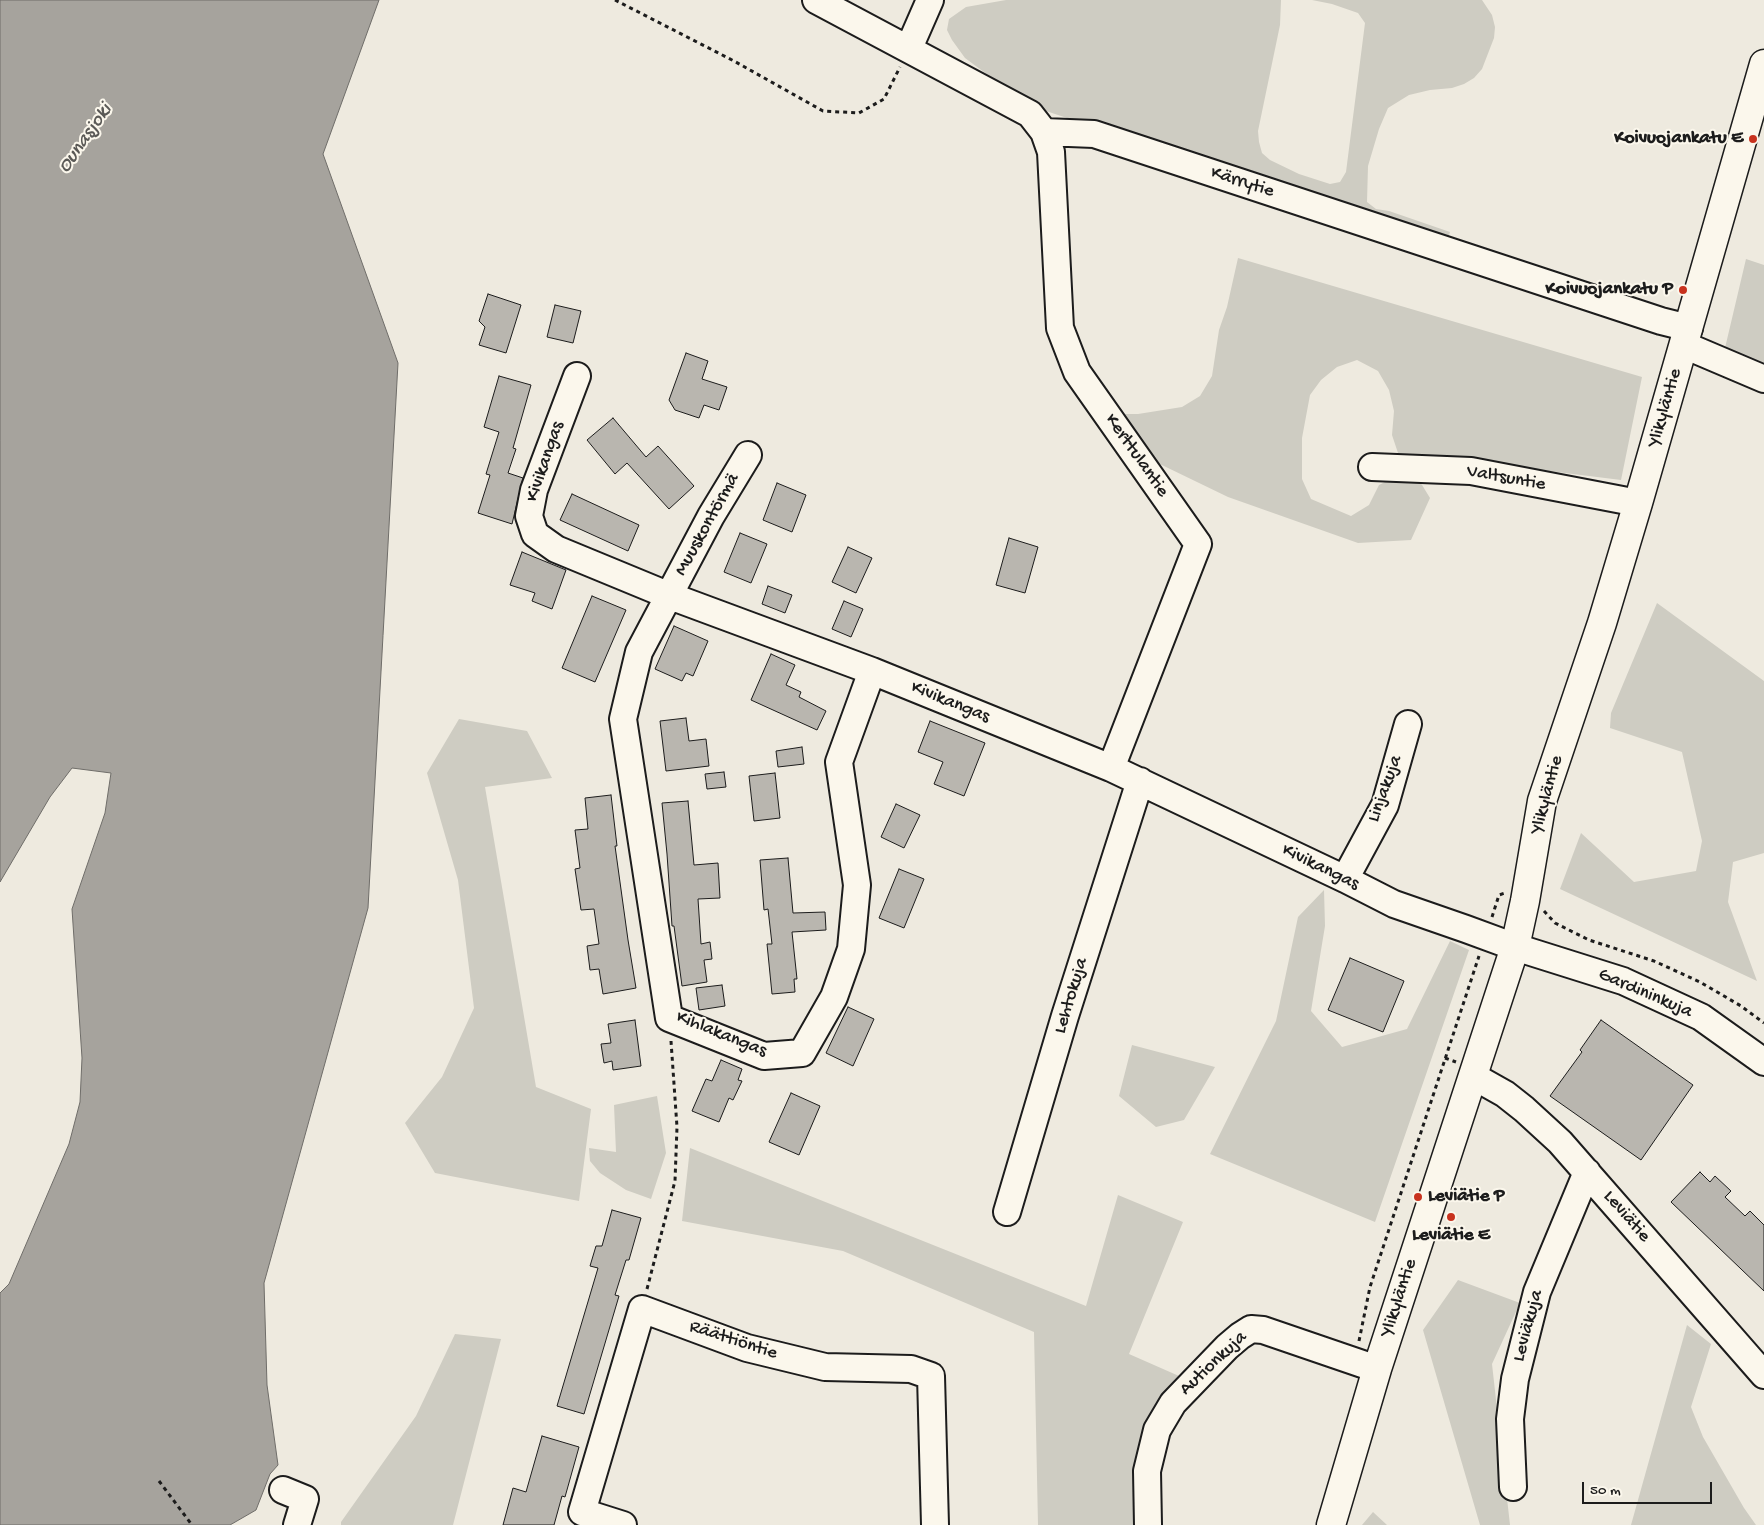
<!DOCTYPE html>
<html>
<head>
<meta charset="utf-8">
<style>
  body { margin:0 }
  #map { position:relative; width:1764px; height:1525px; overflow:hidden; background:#eeeadf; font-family:"Gochi Hand",sans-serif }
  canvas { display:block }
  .scale { position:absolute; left:1582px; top:1482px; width:130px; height:22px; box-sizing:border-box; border:2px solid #1c1c1c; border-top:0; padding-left:6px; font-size:15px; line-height:18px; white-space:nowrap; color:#1c1c1c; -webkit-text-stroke:4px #fbf7ec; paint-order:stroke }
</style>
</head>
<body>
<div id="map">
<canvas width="1764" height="1525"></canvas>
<div class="scale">50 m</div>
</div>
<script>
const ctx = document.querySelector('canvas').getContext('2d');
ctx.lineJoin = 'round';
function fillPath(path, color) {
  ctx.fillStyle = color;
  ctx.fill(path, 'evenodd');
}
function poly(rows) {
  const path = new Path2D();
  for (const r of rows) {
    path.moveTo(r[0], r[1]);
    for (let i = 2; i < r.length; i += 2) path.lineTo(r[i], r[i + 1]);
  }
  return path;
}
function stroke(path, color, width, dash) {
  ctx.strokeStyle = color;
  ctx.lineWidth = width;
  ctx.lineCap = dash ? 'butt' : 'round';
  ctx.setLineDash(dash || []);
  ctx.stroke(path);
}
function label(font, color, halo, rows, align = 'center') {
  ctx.font = font + ' "Gochi Hand",sans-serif';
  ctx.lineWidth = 4;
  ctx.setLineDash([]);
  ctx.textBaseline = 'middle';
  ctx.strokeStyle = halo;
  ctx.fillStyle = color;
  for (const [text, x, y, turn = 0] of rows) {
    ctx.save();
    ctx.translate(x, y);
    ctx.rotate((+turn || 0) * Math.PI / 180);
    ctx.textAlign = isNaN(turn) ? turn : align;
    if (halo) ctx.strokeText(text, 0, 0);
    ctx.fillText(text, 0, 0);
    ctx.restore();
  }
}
fillPath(poly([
  [1006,0,1281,0,1280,25,1258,131,1259,142,1262,153,1270,160,1299,174,1330,184,1340,182,1346,172,1365,23,1358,13,1332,4,1312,0,1482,0,1492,15,1495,27,1494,38,1482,69,1474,78,1464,84,1452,88,1430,90,1409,95,1388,108,1379,129,1368,166,1367,202,1376,209,1389,211,1450,232,1446,244,1037,108,1030,100,988,75,965,58,952,40,947,30,949,19,966,7],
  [1238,258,1642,377,1621,480,1421,455,1399,456,1392,435,1394,411,1389,390,1378,371,1357,360,1337,367,1321,380,1310,395,1302,438,1302,479,1311,499,1351,516,1369,505,1379,485,1399,475,1419,480,1430,498,1411,540,1358,543,1228,497,1135,452,1114,414,1138,414,1182,407,1200,396,1212,376,1219,330,1227,307],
  [1746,259,1764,265,1764,365,1725,348],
  [1657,603,1764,681,1764,853,1733,862,1728,902,1757,981,1560,889,1581,833,1634,882,1696,871,1702,841,1682,752,1610,728,1611,713],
  [459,719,527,731,552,778,485,787,536,1087,591,1109,579,1201,435,1173,405,1123,442,1077,474,1008,458,880,427,773],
  [1324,890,1325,926,1311,1011,1342,1047,1407,1029,1450,941,1469,950,1375,1222,1210,1154,1276,1021,1298,917],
  [1132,1045,1215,1067,1184,1120,1156,1127,1119,1096],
  [657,1096,666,1153,651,1199,626,1190,600,1173,590,1161,589,1148,616,1152,614,1105],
  [690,1148,1086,1306,1118,1195,1183,1222,1129,1354,1179,1376,1138,1525,1038,1525,1034,1332,843,1251,682,1221],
  [1458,1280,1520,1303,1492,1364,1510,1525,1480,1525,1423,1330],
  [1687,1325,1711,1344,1691,1407,1703,1437,1744,1508,1756,1525,1631,1525],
  [455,1334,501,1339,453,1525,341,1525,341,1522,416,1416],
  [1373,1512,1387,1525,1362,1525]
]), '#ceccc2');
const water = poly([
  [0,0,379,0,323,154,398,363,368,908,264,1283,267,1385,278,1465,270,1474,256,1510,230,1525,0,1525,0,1293,9,1284,69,1144,80,1102,82,1058,72,909,105,813,111,773,72,768,50,797,0,882,0,0]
]);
fillPath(water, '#a6a39d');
stroke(water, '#6f6d69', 1);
const building = poly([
  [488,294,521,305,506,353,479,345,485,327,479,321,488,294],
  [555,305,581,311,573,343,547,337,555,305],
  [686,353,708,361,702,379,727,387,719,410,704,405,699,418,675,410,669,400,686,353],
  [499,376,531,385,513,448,516,449,508,473,523,478,512,524,478,513,490,475,486,474,499,432,484,427,499,376],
  [613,418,646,457,658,446,694,486,669,509,627,463,615,474,587,440,613,418],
  [777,483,806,495,792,532,763,520,777,483],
  [572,494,639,525,628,551,560,520,572,494],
  [740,533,767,544,751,583,724,572,740,533],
  [1009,538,1038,547,1025,593,996,585,1009,538],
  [848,547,872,558,856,593,832,582,848,547],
  [522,552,566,570,552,609,532,601,535,593,510,585,522,552],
  [768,586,792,595,785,613,762,604,768,586],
  [592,596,626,610,595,682,562,668,592,596],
  [844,601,863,609,851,637,832,629,844,601],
  [674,626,708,641,693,676,686,673,682,681,655,669,674,626],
  [771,654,795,665,786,685,801,692,799,697,826,711,817,730,751,700,771,654],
  [686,718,689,741,706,739,709,766,666,771,660,721,686,718],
  [930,721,985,743,964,796,934,784,943,762,918,752,930,721],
  [802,747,804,764,778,767,776,751,802,747],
  [724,772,726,787,707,789,705,774,724,772],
  [775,773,780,818,754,821,749,776,775,773],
  [611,795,617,846,615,846,628,940,636,988,603,994,599,969,590,970,587,946,599,944,594,909,581,910,575,869,580,868,575,830,588,829,585,798,611,795],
  [688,801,694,865,718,863,720,898,698,899,701,944,710,942,712,959,704,960,707,982,682,986,674,926,672,926,667,854,662,803,688,801],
  [896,804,920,815,904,848,881,837,896,804],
  [788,858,793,913,825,912,826,930,792,932,797,979,794,979,795,992,772,994,767,944,772,944,768,909,764,910,760,860,788,858],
  [899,869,924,879,904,928,879,918,899,869],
  [1350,958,1404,981,1383,1032,1328,1010,1350,958],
  [722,985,725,1006,699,1010,696,988,722,985],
  [848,1007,874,1019,853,1066,826,1053,848,1007],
  [635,1020,641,1066,613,1070,612,1061,604,1063,601,1044,611,1043,608,1024,635,1020],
  [1601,1020,1693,1085,1641,1160,1550,1096,1582,1052,1580,1050,1601,1020],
  [721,1060,742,1069,738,1080,742,1081,733,1100,729,1098,719,1122,692,1111,706,1079,712,1081,721,1060],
  [791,1093,820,1106,799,1155,769,1142,791,1093],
  [1700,1172,1710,1182,1715,1176,1731,1191,1725,1197,1745,1216,1750,1211,1764,1225,1764,1291,1671,1202,1700,1172],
  [612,1210,641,1218,629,1260,626,1260,615,1295,619,1296,584,1414,557,1406,598,1268,590,1266,596,1246,602,1246,612,1210],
  [542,1436,579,1447,565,1497,562,1496,554,1525,503,1525,513,1488,526,1492,542,1436]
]);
fillPath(building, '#b9b6af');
stroke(building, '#1c1c1c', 1);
const minor = poly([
  [816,0,1030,114,1044,132,1094,134,1661,321,1689,328],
  [909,48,930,0],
  [1044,132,1051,152,1060,328,1077,372,1198,544,1111,768],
  [1684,345,1764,379],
  [577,376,534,490,529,516,535,534,556,549,670,596,872,671,1111,768,1345,879,1394,904,1466,929,1515,947,1623,981,1701,1017,1764,1062],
  [748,455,711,516,639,652,623,719,669,1018,764,1056,802,1053,834,997,851,949,857,885,839,762,872,671],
  [1372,467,1471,471,1638,503],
  [1345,879,1385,805,1408,724],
  [1473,1076,1505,1094,1524,1109,1560,1142,1764,1375],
  [1007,1212,1065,1016,1140,781],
  [1513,1487,1510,1419,1515,1379,1537,1292,1587,1172],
  [283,1490,305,1499,297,1525],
  [623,1525,582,1512,642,1309,747,1348,825,1367,911,1369,931,1376,935,1525],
  [1148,1525,1147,1471,1157,1430,1173,1403,1227,1347,1240,1336,1251,1329,1263,1330,1377,1369]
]);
const major = poly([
  [1331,1525,1377,1369,1515,947,1525,901,1542,801,1602,623,1638,503,1764,64]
]);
stroke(minor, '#1c1c1c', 30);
stroke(major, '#1c1c1c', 31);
stroke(poly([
  [615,0,734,61,823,111,859,113,884,99,900,67],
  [1544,911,1555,923,1589,940,1654,961,1700,982,1741,1006,1764,1023],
  [1492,917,1499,895,1505,893],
  [1445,1058,1456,1062],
  [647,1289,675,1181,677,1127,671,1041],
  [1359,1341,1370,1287,1479,956],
  [159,1481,192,1525]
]), '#1c1c1c', 3, [4, 4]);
stroke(minor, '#fbf7ec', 26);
stroke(major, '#fbf7ec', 28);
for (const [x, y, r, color] of [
  [1753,139,5,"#c8321e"],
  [1683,290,5,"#c8321e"],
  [1418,1197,5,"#c8321e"],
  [1451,1217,5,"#c8321e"]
]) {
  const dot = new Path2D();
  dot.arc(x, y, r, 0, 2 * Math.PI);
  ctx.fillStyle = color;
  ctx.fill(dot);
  stroke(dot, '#fbf7ec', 2);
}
label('bold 19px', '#1c1c1c', '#fbf7ec', [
  ["Koivuojankatu E",1743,139],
  ["Koivuojankatu P",1673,290],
  ["Leviätie P",1428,1197,"left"],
  ["Leviätie E",1451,1236,"center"]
], 'right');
label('19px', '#1c1c1c', '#fbf7ec', [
  ["Kärrytie",1242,183,18],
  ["Ylikyläntie",1666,408,-74],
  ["Kerttulantie",1136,456,55],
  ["Kivikangas",546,462,-71],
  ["Valtsuntie",1506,479,10],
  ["Muuskontörmä",708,525,-61],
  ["Kivikangas",950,703,22],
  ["Linjakuja",1386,789,-70],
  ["Ylikyläntie",1548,795,-75],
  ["Kivikangas",1320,868,26],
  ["Gardininkuja",1645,994,23],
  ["Lehtokuja",1072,996,-73],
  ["Kihlakangas",721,1035,22],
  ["Leviätie",1626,1217,49],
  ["Ylikyläntie",1400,1298,-72],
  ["Leviäkuja",1529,1326,-75],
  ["Räättiöntie",733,1341,18],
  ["Autionkuja",1214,1364,-43]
]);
label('italic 20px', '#5a5956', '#fbf7ec', [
  ["Ounasjoki",86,139,-55]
]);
</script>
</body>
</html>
